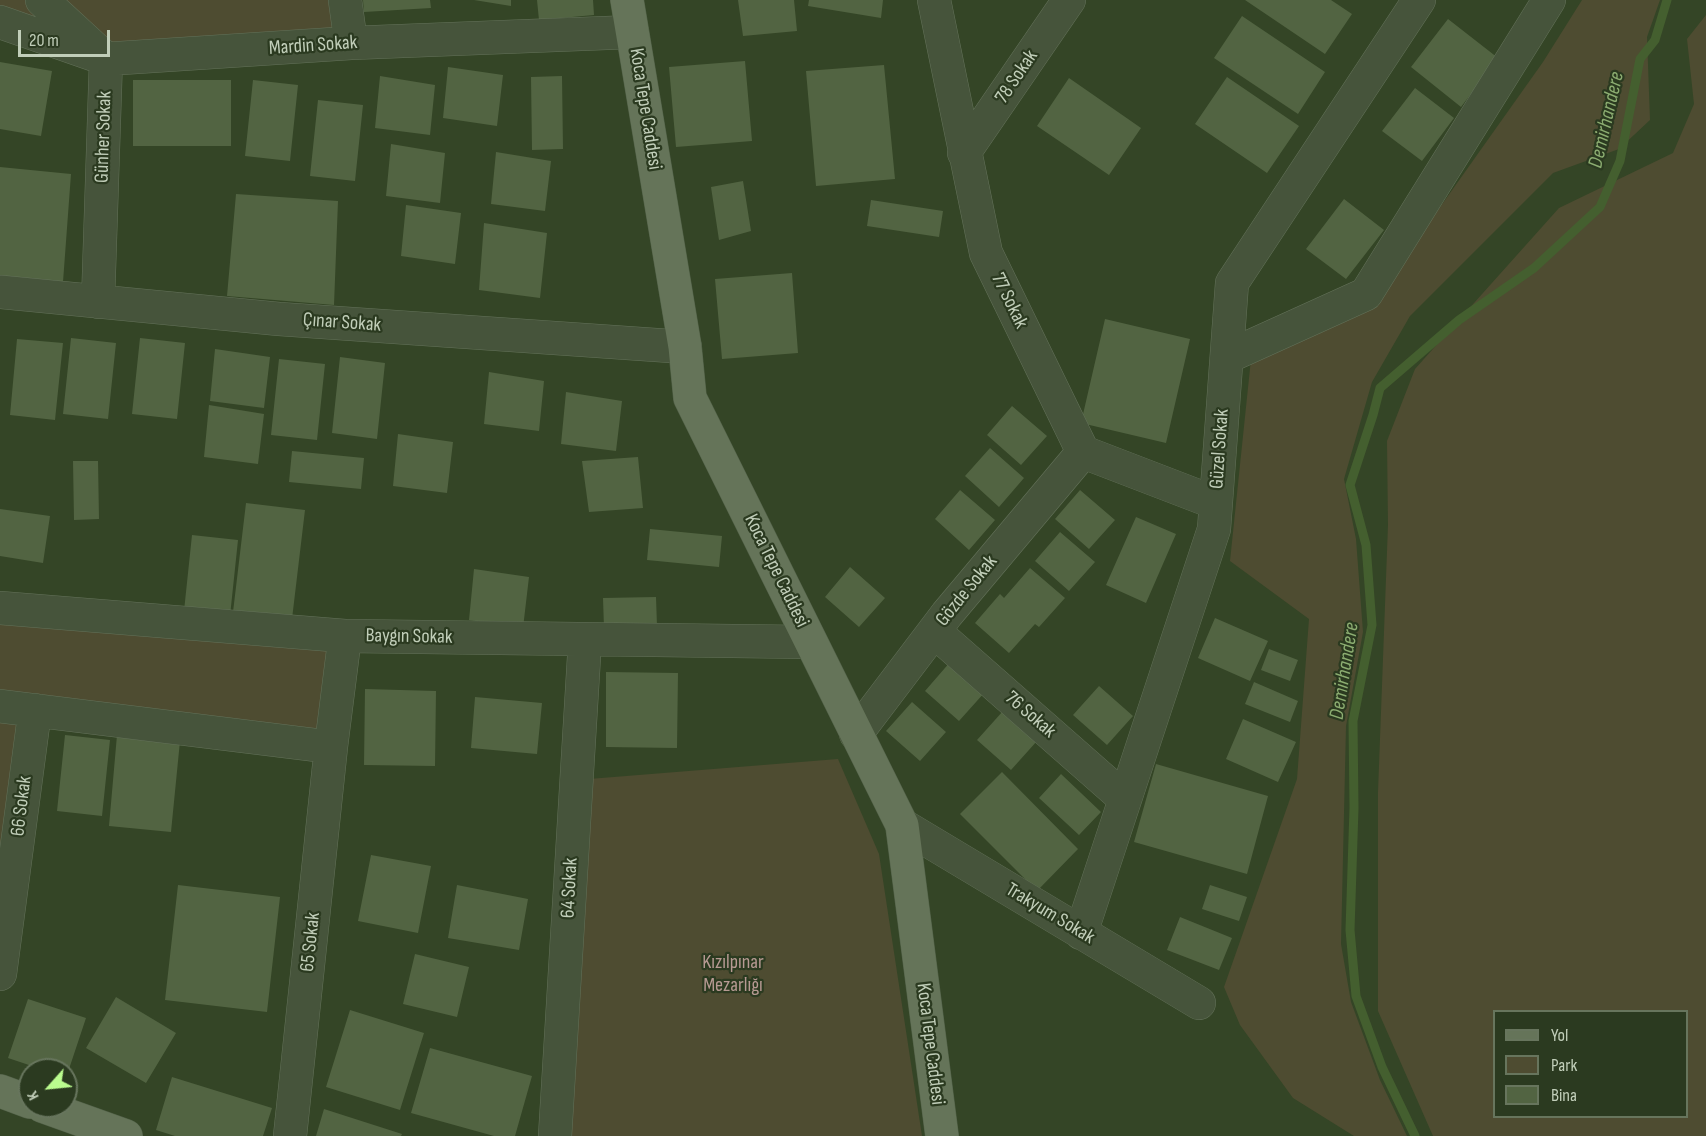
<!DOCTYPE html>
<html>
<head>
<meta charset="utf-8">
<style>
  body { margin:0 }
  #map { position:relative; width:1706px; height:1136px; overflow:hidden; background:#344526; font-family:"Sofia Sans Condensed",sans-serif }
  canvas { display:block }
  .legend { position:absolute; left:1493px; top:1010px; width:195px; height:108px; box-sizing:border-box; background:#2b3a20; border:2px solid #67755d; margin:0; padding:8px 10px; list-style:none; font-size:18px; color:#c1ceb9 }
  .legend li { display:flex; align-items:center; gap:12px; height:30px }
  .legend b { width:30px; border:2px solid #67755d }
  .north { position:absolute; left:18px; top:1058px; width:60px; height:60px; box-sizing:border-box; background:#2b3a20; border:2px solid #67755d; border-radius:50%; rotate:243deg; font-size:16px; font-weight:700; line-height:24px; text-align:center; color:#c1ceb9 }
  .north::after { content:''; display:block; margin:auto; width:21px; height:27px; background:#bbfc8f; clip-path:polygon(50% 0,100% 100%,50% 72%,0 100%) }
  .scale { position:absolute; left:18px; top:30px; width:92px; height:27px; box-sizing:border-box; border:3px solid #c1ceb9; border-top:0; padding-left:8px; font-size:18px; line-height:21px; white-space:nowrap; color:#c1ceb9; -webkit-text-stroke:4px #2b3a20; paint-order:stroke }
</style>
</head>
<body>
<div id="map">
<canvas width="1706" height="1136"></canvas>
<ul class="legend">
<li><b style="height:8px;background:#657459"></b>Yol</li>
<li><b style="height:16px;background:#4e4c31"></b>Park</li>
<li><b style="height:16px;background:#526442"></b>Bina</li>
</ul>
<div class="north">K</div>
<div class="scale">20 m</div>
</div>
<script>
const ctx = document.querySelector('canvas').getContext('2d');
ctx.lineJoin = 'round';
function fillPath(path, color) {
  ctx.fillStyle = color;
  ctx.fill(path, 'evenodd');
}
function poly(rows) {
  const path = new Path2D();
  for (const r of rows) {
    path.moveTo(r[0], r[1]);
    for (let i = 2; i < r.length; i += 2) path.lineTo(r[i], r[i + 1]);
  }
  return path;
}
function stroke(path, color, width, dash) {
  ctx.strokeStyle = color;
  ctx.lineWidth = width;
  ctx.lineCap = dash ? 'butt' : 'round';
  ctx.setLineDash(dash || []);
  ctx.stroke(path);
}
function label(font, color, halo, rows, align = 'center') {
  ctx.font = font + ' "Sofia Sans Condensed",sans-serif';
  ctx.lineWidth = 4.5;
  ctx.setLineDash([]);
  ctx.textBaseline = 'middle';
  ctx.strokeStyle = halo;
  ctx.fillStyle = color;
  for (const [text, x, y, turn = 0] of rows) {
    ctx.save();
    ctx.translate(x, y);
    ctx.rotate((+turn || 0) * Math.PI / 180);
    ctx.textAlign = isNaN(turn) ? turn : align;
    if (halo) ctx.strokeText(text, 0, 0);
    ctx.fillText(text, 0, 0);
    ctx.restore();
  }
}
fillPath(poly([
  [0,0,345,0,351,43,106,59,0,22],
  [1582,0,1660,0,1647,37,1650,120,1619,149,1553,173,1410,316,1372,382,1344,479,1356,539,1363,632,1346,726,1341,944,1351,1002,1380,1080,1407,1136,1354,1136,1293,1098,1240,1025,1224,987,1297,779,1309,619,1230,561,1251,359,1372,303,1543,62],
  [1706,15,1706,1136,1433,1136,1378,1011,1378,792,1388,525,1387,441,1415,369,1559,208,1673,153,1694,104,1687,39],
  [1494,1012,1686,1012,1686,1116,1494,1116],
  [0,608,345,636,331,747,35,710,0,974],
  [838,759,879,854,922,1136,557,1136,589,779]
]), '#4e4c31');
stroke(poly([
  [1415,1136,1382,1067,1356,996,1350,930,1354,808,1353,721,1372,625,1366,545,1350,485,1373,415,1380,388,1459,320,1534,268,1600,207,1620,161,1640,59,1655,40,1667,0]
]), '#445f2f', 9);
fillPath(poly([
  [363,0,430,0,431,8,364,12],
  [474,0,511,0,511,6],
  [537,0,593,0,594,15,539,20],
  [738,0,794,0,797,31,743,36],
  [809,0,883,0,881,18,808,6],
  [1245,0,1331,0,1352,14,1325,54],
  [1242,16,1325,72,1298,114,1214,58],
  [1448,19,1498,58,1461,107,1411,67],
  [745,61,752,141,676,147,669,67],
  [0,62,52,71,41,136,0,129],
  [884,65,895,179,816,186,806,71],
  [448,67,503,75,497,126,443,118],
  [380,76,435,85,430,135,375,128],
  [562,76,563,149,532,150,531,77],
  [1227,77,1299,126,1267,173,1195,124],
  [1069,78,1141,128,1109,175,1037,126],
  [133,80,231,80,231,146,133,146],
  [253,80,298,85,290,161,245,156],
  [1415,88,1454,118,1422,161,1382,131],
  [318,100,363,105,355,181,310,176],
  [391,144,445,153,440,203,386,196],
  [496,152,551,161,545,211,491,204],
  [0,167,71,174,63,282,0,276],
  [743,181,751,231,719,240,711,187],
  [236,194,338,201,334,305,227,296],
  [1344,199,1384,230,1346,279,1306,249],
  [871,200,943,211,939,237,867,226],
  [406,205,461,213,455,264,401,256],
  [484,223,547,233,540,298,479,290],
  [792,273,798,353,722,359,715,279],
  [1105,319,1190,339,1166,443,1081,423],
  [71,338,116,343,108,419,63,414],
  [140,338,185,343,177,419,132,414],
  [17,339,63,343,55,420,10,415],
  [215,349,270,357,264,408,210,401],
  [340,357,385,363,377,439,332,433],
  [279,359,325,364,317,440,271,435],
  [489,372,544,381,539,431,484,424],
  [566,392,622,401,616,451,561,444],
  [209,405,264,414,258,464,204,457],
  [1012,406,1047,436,1021,465,987,435],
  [398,434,453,442,447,493,393,486],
  [990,448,1024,478,999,507,965,476],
  [292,451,364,458,361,489,289,482],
  [638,457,643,508,589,512,582,461],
  [73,461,98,461,99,519,74,520],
  [960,490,995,520,969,550,935,519],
  [1080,490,1115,520,1089,549,1055,519],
  [246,503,305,510,292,619,233,612],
  [0,509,50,516,43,563,0,556],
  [1136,517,1176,534,1146,603,1106,585],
  [650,529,722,536,719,567,647,560],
  [1060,532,1095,562,1069,591,1035,561],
  [192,535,238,540,230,616,184,611],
  [850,567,885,598,859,627,825,597],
  [1030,568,1065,598,1039,627,1035,624,1009,653,975,623,1000,594,1004,598],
  [474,569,529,577,523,628,469,620],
  [656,597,657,626,604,628,603,598],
  [1215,618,1268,641,1250,681,1198,658],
  [1269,649,1298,660,1290,681,1261,670],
  [951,661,985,692,959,721,925,691],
  [606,672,678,673,677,748,606,747],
  [1254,682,1298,701,1290,722,1245,704],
  [1099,686,1133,716,1107,745,1073,715],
  [365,689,436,691,435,766,364,765],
  [475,697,542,703,537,754,471,748],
  [912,702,946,732,920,761,886,731],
  [1003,711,1037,741,1011,770,977,740],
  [1243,719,1296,742,1278,782,1226,759],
  [65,735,110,740,102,816,57,811],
  [117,735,180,741,171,832,109,826],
  [1156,764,1268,796,1247,874,1134,842],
  [1002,772,1078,849,1037,891,960,814],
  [1061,774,1101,812,1079,835,1039,798],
  [371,855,431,866,418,933,358,921],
  [178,885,280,897,267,1012,165,1000],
  [457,885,528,899,519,950,448,938],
  [1210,885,1247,897,1239,921,1202,909],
  [1180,917,1232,938,1219,970,1167,950],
  [415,954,469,967,457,1017,403,1004],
  [116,997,176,1033,146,1083,86,1048],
  [28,999,86,1018,66,1078,66,1070,44,1070,8,1058],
  [350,1010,424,1033,400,1110,326,1087],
  [430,1048,532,1076,515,1136,494,1136,411,1113],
  [172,1077,272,1108,263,1136,175,1136,156,1130],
  [324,1109,402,1134,401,1136,316,1136]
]), '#526442');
const minor = poly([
  [42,0,106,59,98,302],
  [345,0,351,43],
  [934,0,986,253,1083,452,1216,503],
  [0,22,106,59,351,43,632,32],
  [964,153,1069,0],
  [0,292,279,319,685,347],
  [1227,357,1366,294,1549,0],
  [0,608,345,636,810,642],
  [934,631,1125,799],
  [0,706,331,747],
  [856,734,947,614,1083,452],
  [902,825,1199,1003],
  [1081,933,1214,529,1232,283,1419,0],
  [0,974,35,710],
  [290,1136,331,747,345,636],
  [555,1136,585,640]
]);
const major = poly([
  [627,0,685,347,690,398,902,825,942,1136],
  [0,1091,30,1102],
  [42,1106,126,1136]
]);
stroke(minor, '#64725a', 34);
stroke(major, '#526148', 34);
stroke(minor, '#46543b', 33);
stroke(major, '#657459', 33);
label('20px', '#c1ceb9', '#2b3a20', [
  ["Mardin Sokak",313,46,-4],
  ["78 Sokak",1017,77,-56],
  ["Koca Tepe Caddesi",645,109,81],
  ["Günher Sokak",104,137,-88],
  ["77 Sokak",1009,301,64],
  ["Çınar Sokak",342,323,4],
  ["Güzel Sokak",1220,449,-86],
  ["Koca Tepe Caddesi",776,571,64],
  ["Gözde Sokak",967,591,-51],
  ["Baygın Sokak",409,637,1],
  ["76 Sokak",1030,715,41],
  ["66 Sokak",22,806,-83],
  ["64 Sokak",570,888,-87],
  ["Trakyum Sokak",1050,914,31],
  ["65 Sokak",311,942,-84],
  ["Koca Tepe Caddesi",930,1044,83]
]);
label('20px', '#b79a93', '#2b3a20', [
  ["Kızılpınar",733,963],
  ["Mezarlığı",733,986]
]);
label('italic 21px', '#8cad71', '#2b3a20', [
  ["Demirhandere",1607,120,-77],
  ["Demirhandere",1345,671,-81]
]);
</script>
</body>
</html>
